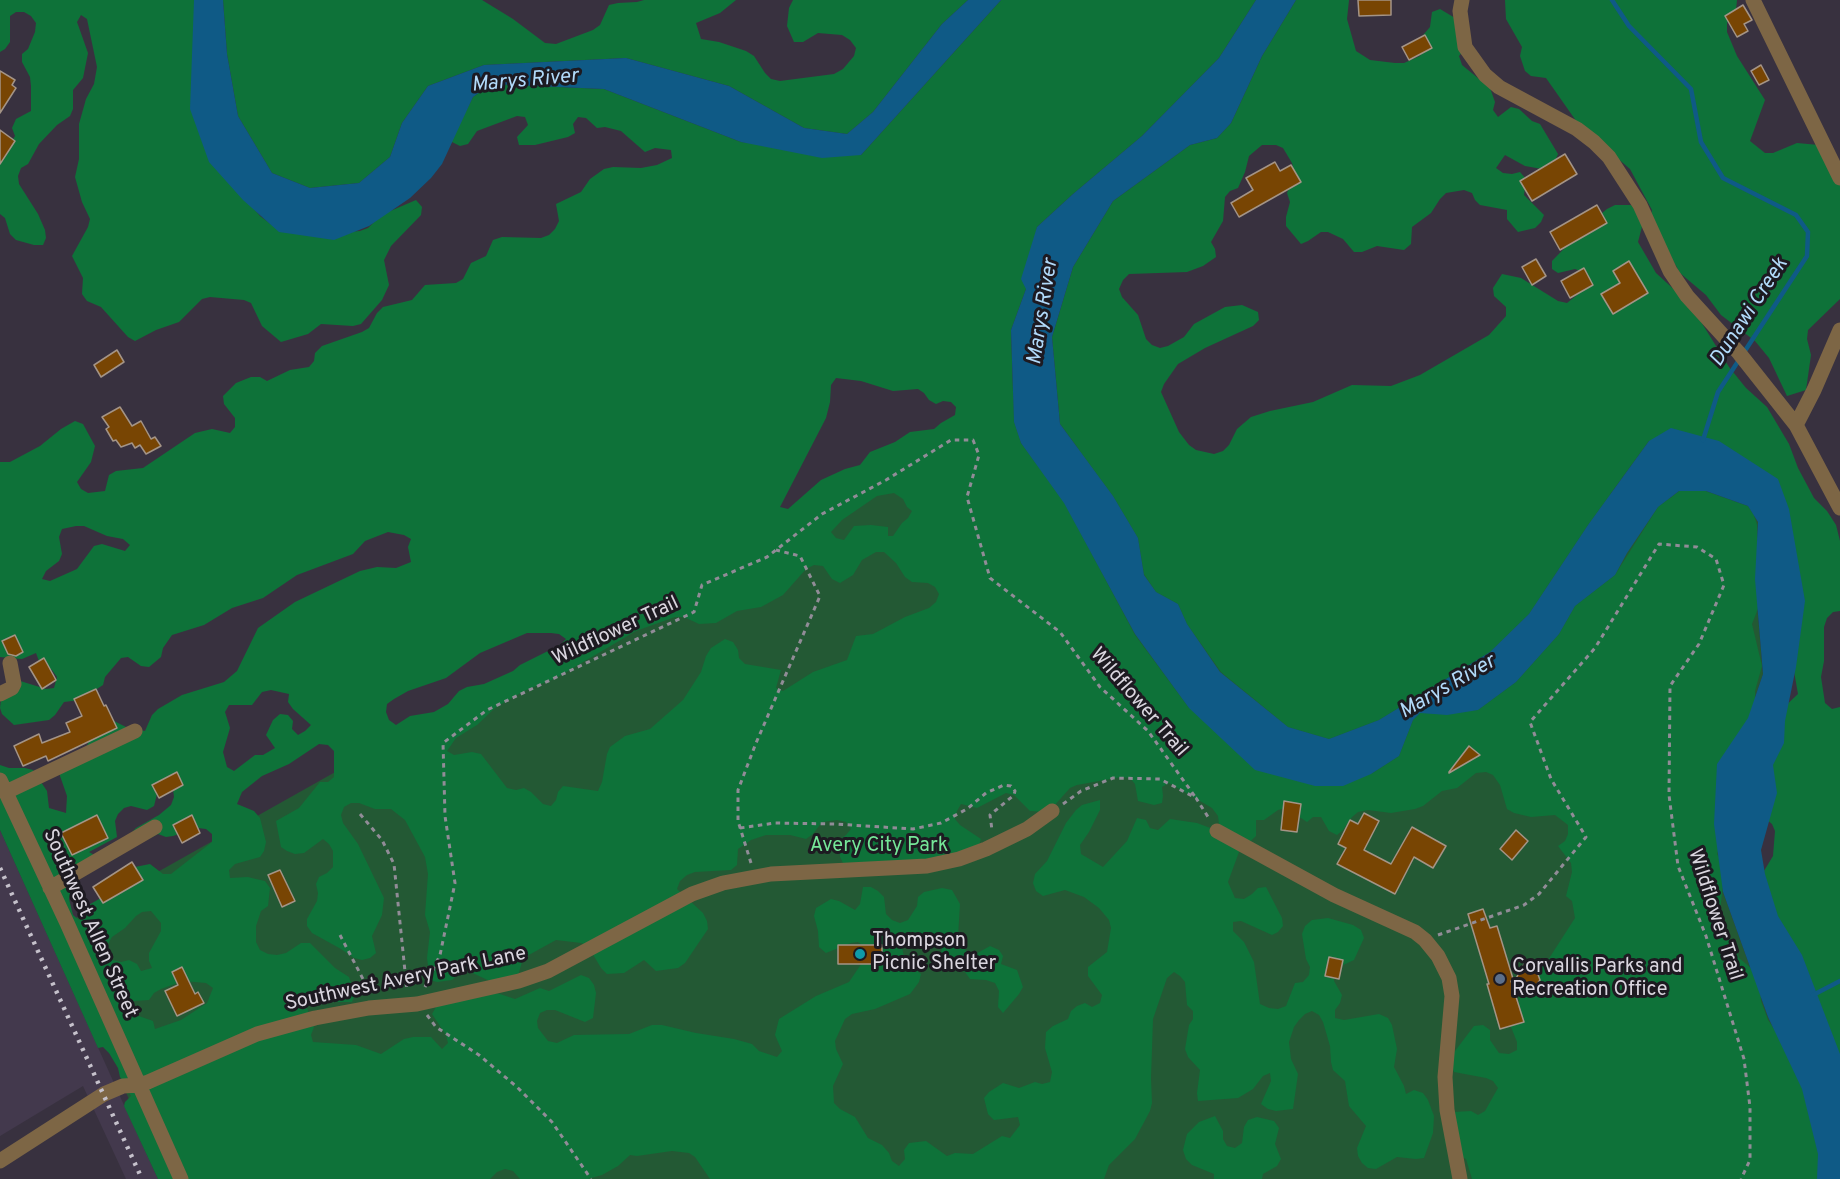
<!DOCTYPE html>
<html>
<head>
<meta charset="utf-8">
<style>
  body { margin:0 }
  canvas { display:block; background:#38313f }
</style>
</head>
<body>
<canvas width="1840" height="1179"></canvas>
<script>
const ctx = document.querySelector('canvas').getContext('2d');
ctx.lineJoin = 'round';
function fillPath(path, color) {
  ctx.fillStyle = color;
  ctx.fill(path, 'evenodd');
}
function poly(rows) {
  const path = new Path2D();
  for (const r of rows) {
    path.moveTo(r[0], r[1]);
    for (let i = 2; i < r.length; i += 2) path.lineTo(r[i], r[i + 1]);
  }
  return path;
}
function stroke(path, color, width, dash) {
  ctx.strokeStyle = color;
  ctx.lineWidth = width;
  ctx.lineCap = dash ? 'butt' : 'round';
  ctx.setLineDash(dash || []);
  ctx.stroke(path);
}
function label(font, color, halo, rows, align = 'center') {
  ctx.font = font + ' Overpass,sans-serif';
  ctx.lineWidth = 6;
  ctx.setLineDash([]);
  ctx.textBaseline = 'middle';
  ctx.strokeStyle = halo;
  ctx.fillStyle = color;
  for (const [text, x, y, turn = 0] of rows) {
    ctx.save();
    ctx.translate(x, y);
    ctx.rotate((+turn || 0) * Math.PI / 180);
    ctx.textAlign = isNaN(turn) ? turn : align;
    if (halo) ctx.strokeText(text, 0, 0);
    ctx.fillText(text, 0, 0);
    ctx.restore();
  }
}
fillPath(poly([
  [0,830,123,1103,158,1179,126,1179,83,1086,0,1136]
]), '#43394d');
fillPath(poly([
  [1014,390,1021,444,1748,506,1758,522,1755,580,1763,674,1748,718,1723,892,1768,1017,1802,1089,1817,1179,166,1179,123,1086,138,1085,67,923]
]), '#235934');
fillPath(poly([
  [0,0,197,0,254,209,260,216,280,231,308,235,360,231,368,228,381,215,416,200,422,207,421,215,391,246,384,260,389,285,382,300,361,324,353,326,321,324,308,334,281,342,262,326,251,303,244,300,210,297,202,299,179,322,156,330,135,341,128,337,101,307,87,301,82,294,83,278,72,256,88,227,90,219,82,202,75,177,79,159,79,124,86,99,94,84,97,67,87,19,81,15,77,22,88,53,83,78,73,90,73,109,70,116,57,125,39,144,28,164,21,168,18,176,19,184,38,214,45,230,46,238,43,245,34,245,16,240,10,234,5,218,0,214,0,160,15,136,12,128,16,119,31,111,31,86,30,77,22,62,22,54,28,49,35,32,36,23,31,16,24,12,16,12,10,16,10,42,5,49,0,52],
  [223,0,482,0,513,19,545,43,556,44,593,30,600,25,609,5,618,3,637,2,644,0,736,0,720,13,696,23,701,39,719,42,746,51,754,56,765,73,771,79,780,81,834,74,843,69,854,56,856,48,850,40,842,35,818,33,803,42,794,42,787,26,789,8,793,0,968,0,942,24,873,112,847,134,804,128,729,86,626,58,484,65,428,86,402,123,390,157,359,183,310,188,272,173,238,116,227,54],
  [1001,0,1256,0,1219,58,1142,136,1073,194,1037,227,1026,289,1011,330,1014,422,1021,443,1064,502,1135,635,1189,708,1371,774,1399,756,1413,720,1420,713,1478,710,1516,682,1559,634,1575,606,1615,575,1658,507,1679,491,1706,491,1748,506,1754,515,1757,525,1761,601,1752,624,1762,666,1755,691,1756,716,1726,830,1717,854,1726,868,1724,876,1720,911,1727,935,1733,942,1739,958,1752,969,1760,985,1761,1001,1768,1020,1798,1064,1829,1179,1472,1179,1466,1159,1458,1155,1445,1143,1444,1126,1454,1112,1471,1111,1478,1115,1485,1111,1498,1088,1493,1081,1486,1078,1454,1072,1451,1064,1452,1055,1474,1026,1483,1025,1490,1030,1490,1040,1499,1053,1509,1054,1517,1050,1517,1042,1511,1027,1518,1010,1519,994,1524,984,1548,960,1575,918,1572,901,1566,896,1572,872,1571,863,1558,846,1565,841,1568,834,1568,825,1555,815,1531,817,1514,813,1507,809,1500,785,1493,775,1486,772,1476,773,1457,788,1442,791,1423,806,1415,809,1391,813,1368,810,1358,812,1352,817,1343,830,1337,835,1329,831,1321,817,1313,817,1307,822,1286,808,1278,810,1264,820,1256,820,1256,836,1239,852,1228,882,1235,898,1244,899,1252,894,1258,888,1266,887,1282,918,1283,926,1278,932,1272,935,1241,921,1233,922,1233,931,1244,942,1254,962,1260,1004,1269,1008,1278,1009,1286,1006,1295,983,1303,982,1309,975,1310,967,1306,959,1302,934,1305,926,1312,920,1328,918,1353,925,1361,930,1364,938,1354,960,1339,967,1334,973,1334,981,1342,995,1340,1003,1335,1010,1335,1018,1344,1020,1379,1014,1388,1018,1392,1025,1397,1049,1394,1067,1404,1086,1406,1094,1414,1090,1423,1093,1428,1100,1434,1116,1433,1133,1424,1158,1416,1159,1397,1157,1376,1169,1368,1168,1362,1163,1358,1156,1357,1148,1366,1126,1349,1106,1345,1081,1333,1070,1331,1062,1330,1046,1323,1022,1319,1015,1312,1011,1305,1014,1299,1020,1294,1027,1289,1042,1291,1059,1298,1074,1293,1109,1276,1111,1268,1109,1261,1104,1271,1081,1270,1073,1263,1076,1253,1089,1238,1098,1198,1101,1197,1093,1200,1070,1188,1057,1185,1049,1189,1025,1193,1019,1193,1011,1187,1005,1185,982,1180,976,1174,972,1167,978,1153,1019,1151,1078,1152,1103,1150,1111,1135,1139,1109,1165,1104,1179,710,1179,695,1157,689,1153,672,1151,637,1156,630,1155,618,1166,602,1175,588,1179,520,1179,513,1171,505,1169,497,1172,490,1179,158,1179,124,1106,125,1102,131,1096,120,1077,118,1068,109,1053,103,1047,98,1048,0,830,0,765,9,768,25,768,33,770,47,791,49,808,66,813,67,796,59,773,83,753,92,736,112,720,128,728,145,731,152,715,158,709,182,695,224,682,237,671,258,628,295,602,360,571,377,567,396,568,411,562,408,547,411,539,404,535,388,532,365,541,353,554,297,575,263,598,232,608,204,625,172,635,163,648,161,657,149,667,141,666,128,657,121,658,105,677,103,685,80,700,64,702,55,715,49,720,14,725,2,714,0,708,2,690,17,680,46,689,54,688,57,677,52,670,39,661,36,653,22,659,0,657,0,462,10,462,40,446,61,429,75,421,83,424,95,446,91,462,77,482,81,489,88,493,105,491,109,475,116,471,143,468,195,433,212,429,230,433,235,427,235,418,224,404,223,396,236,383,251,377,260,377,267,381,290,370,309,367,314,361,315,353,322,346,362,332,369,328,377,313,383,307,412,300,425,285,456,283,463,279,471,263,486,256,493,240,502,237,541,238,549,235,555,229,559,221,556,204,581,192,590,179,604,169,613,167,641,168,657,165,672,158,671,150,655,148,645,152,621,131,605,127,597,128,586,118,578,117,573,124,575,133,568,137,535,145,519,145,517,137,528,125,525,117,517,116,477,131,468,144,460,146,452,142,451,141,473,97,491,84,604,89,741,142,861,155],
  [836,378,861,381,893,391,918,389,924,393,929,400,936,404,943,401,951,402,956,407,955,415,941,423,934,429,910,432,895,442,870,452,860,465,845,469,821,480,788,509,780,507,826,418,830,402,831,385],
  [894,493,903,499,907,507,912,511,908,518,902,523,893,536,888,536,888,527,871,525,854,526,844,540,836,538,831,532,842,520,877,496],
  [76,526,84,526,107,536,123,539,130,545,125,551,102,544,94,546,77,569,50,581,42,579,46,571,59,561,62,554,59,537,62,529],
  [876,552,884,552,896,563,905,577,912,582,928,583,935,587,939,594,936,602,929,608,905,617,873,634,856,636,847,660,813,672,783,691,776,688,781,670,745,664,739,658,738,650,733,642,725,639,711,648,706,656,701,672,683,700,650,729,625,736,610,747,607,754,602,782,598,791,563,786,558,792,556,800,551,806,543,804,531,792,524,788,516,790,507,788,481,754,472,752,454,755,447,751,456,738,477,725,495,708,524,691,556,678,636,631,675,617,684,617,699,624,716,623,737,611,761,607,783,595,806,569,814,565,823,566,832,579,840,583,853,575,862,560],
  [527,633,551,633,559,634,566,639,560,645,520,665,513,671,484,684,467,687,459,691,448,704,434,712,410,716,396,725,389,720,386,712,387,704,394,699,408,691,446,678,480,653],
  [271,690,289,694,288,702,293,709,311,725,305,731,298,735,292,729,293,721,288,715,280,714,273,720,266,735,275,748,263,755,255,755,234,771,227,767,223,752,230,728,225,712,229,705,252,705,262,692],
  [319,744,328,745,334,751,334,777,328,782,320,782,299,808,276,821,281,847,287,851,295,854,304,853,323,839,329,844,333,851,333,867,327,873,319,877,316,884,318,893,317,901,307,919,307,926,312,933,341,949,354,958,362,960,370,958,376,953,372,936,382,915,384,898,358,844,343,823,341,815,344,807,351,803,359,803,375,809,391,809,405,820,425,857,428,874,425,915,430,932,427,958,430,980,437,982,452,980,464,969,494,983,517,979,522,962,527,956,556,940,581,943,588,946,601,968,607,974,624,973,644,960,656,971,678,968,685,963,708,929,707,921,703,913,677,889,680,881,687,875,695,872,731,870,737,865,738,849,751,840,766,835,790,835,806,839,813,834,822,822,837,820,846,822,851,829,846,835,839,840,840,857,843,863,964,859,978,848,981,839,960,825,955,819,957,811,961,804,977,808,1006,793,1014,795,1030,811,1046,812,1053,807,1070,788,1077,785,1121,777,1130,778,1135,784,1138,801,1154,805,1162,803,1163,796,1162,787,1169,783,1212,808,1218,816,1219,824,1213,829,1197,823,1170,819,1158,830,1150,828,1146,820,1137,818,1127,841,1103,867,1081,854,1080,845,1089,832,1100,810,1100,800,1082,805,1076,810,1066,823,1047,861,1035,874,1033,883,1036,891,1043,896,1065,890,1084,897,1099,908,1109,920,1111,928,1107,952,1088,967,1088,976,1102,995,1100,1003,1092,1007,1085,1003,1077,1006,1071,1011,1068,1019,1053,1026,1046,1032,1045,1048,1052,1072,1050,1082,1042,1084,1035,1082,1019,1088,1003,1083,989,1092,984,1098,988,1114,994,1120,1018,1117,1020,1125,1010,1138,1002,1136,973,1154,955,1153,947,1156,926,1141,909,1143,904,1150,905,1159,899,1166,892,1161,889,1153,882,1145,868,1138,855,1117,840,1109,834,1103,833,1086,843,1064,836,1049,835,1041,845,1019,852,1014,875,1009,910,994,919,982,921,974,908,963,904,956,902,948,909,943,931,933,940,937,942,945,941,954,936,960,940,971,948,971,958,968,965,972,970,979,986,980,995,983,999,991,998,1007,1003,1013,1019,994,1023,987,1017,970,1001,964,1003,956,999,950,990,946,974,955,966,951,958,937,960,904,952,890,942,888,924,892,918,897,917,906,908,920,900,923,892,920,886,914,884,897,878,891,871,887,863,887,860,904,855,910,839,901,831,899,816,908,814,916,818,931,819,947,826,953,851,943,858,942,865,947,868,954,849,982,816,996,779,1019,775,1035,782,1051,777,1057,759,1051,752,1044,734,1039,696,1033,662,1025,652,1025,629,1034,574,1035,557,1043,548,1041,538,1028,537,1021,540,1013,547,1010,555,1010,585,1022,593,1018,596,993,594,985,589,978,581,975,549,991,540,988,515,999,500,994,474,990,436,1007,432,1014,446,1035,448,1043,442,1049,431,1037,413,1037,404,1039,381,1054,356,1045,313,1042,311,1035,314,1027,305,1002,320,996,335,1002,352,1002,355,995,349,977,335,968,310,943,301,943,286,953,277,955,268,954,260,950,256,942,256,926,261,911,268,906,270,888,265,881,256,879,248,877,230,878,229,870,235,864,260,857,264,851,266,842,260,818,254,811,237,804,242,792,262,776,289,764],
  [173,789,174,797,171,805,159,815,136,828,119,846,96,856,89,852,117,837,115,821,118,814,124,808,131,806,147,810,154,806,158,790],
  [198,828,206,829,212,834,212,842,171,874,163,874,150,864,125,869,108,894,85,907,79,920,73,915,69,899,76,876,158,834,166,837,173,836],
  [151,911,161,923,161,931,149,953,149,961,152,968,141,971,137,964,129,960,121,962,113,960,108,953,108,944,112,937,125,928,136,916,142,912],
  [183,981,206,983,213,988,207,1003,181,1020,155,1029,153,1021,136,1015,132,1008,134,1001,149,1000,154,993,161,989],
  [1296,0,1349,0,1347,19,1356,51,1370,60,1395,63,1404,63,1420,56,1423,48,1418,41,1430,27,1432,12,1440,9,1455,18,1464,50,1459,56,1462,65,1490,88,1495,102,1493,110,1498,117,1511,107,1519,109,1532,121,1540,124,1558,154,1555,161,1542,169,1525,166,1505,155,1496,168,1503,173,1512,174,1520,172,1526,179,1524,195,1544,215,1541,222,1535,228,1518,232,1507,219,1507,210,1480,205,1475,200,1472,193,1464,190,1446,193,1440,199,1431,213,1412,227,1411,244,1404,250,1377,246,1362,252,1354,252,1343,239,1328,232,1321,232,1308,241,1301,244,1286,226,1286,217,1290,202,1287,193,1293,179,1294,171,1292,163,1283,148,1276,145,1262,145,1249,156,1245,172,1238,188,1230,191,1225,197,1223,221,1211,242,1215,249,1216,257,1203,266,1187,272,1129,274,1123,280,1119,289,1122,297,1138,315,1146,339,1152,345,1160,348,1168,346,1184,337,1194,324,1225,307,1242,305,1258,312,1259,320,1253,326,1205,348,1178,364,1164,384,1161,392,1179,432,1189,445,1196,450,1214,454,1223,451,1229,445,1237,429,1251,417,1270,411,1313,402,1352,385,1391,386,1420,375,1489,335,1506,316,1506,307,1494,296,1493,288,1502,274,1521,278,1558,301,1567,303,1587,287,1583,272,1575,269,1558,273,1552,269,1552,261,1587,225,1607,209,1615,205,1631,205,1644,219,1638,242,1656,273,1690,304,1729,367,1746,388,1767,407,1789,444,1798,468,1814,498,1827,511,1836,525,1840,541,1840,611,1833,612,1827,618,1824,627,1824,661,1821,677,1825,703,1832,709,1840,707,1840,1083,1775,940,1764,871,1773,856,1775,831,1772,824,1760,814,1760,773,1780,711,1798,694,1766,511,1649,441,1588,525,1529,614,1490,652,1379,720,1329,739,1288,727,1221,672,1187,624,1178,604,1156,592,1144,574,1138,538,1113,496,1060,424,1052,337,1073,267,1113,201,1190,145,1217,138,1231,123,1262,56],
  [1505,0,1737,0,1736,10,1727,23,1727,32,1737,56,1765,100,1750,141,1765,153,1773,153,1797,143,1830,146,1840,169,1840,299,1808,330,1807,339,1811,355,1806,390,1787,396,1769,358,1755,341,1721,315,1706,295,1680,273,1650,219,1652,210,1630,169,1579,125,1546,78,1531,76,1525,71,1520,56,1522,47,1506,19],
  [1215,1116,1223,1131,1223,1139,1227,1146,1235,1148,1242,1143,1244,1127,1248,1120,1257,1117,1274,1121,1279,1128,1275,1144,1281,1159,1277,1166,1263,1174,1262,1179,1214,1179,1214,1174,1192,1165,1186,1159,1183,1150,1187,1134,1199,1122]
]), '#0e7239');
fillPath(poly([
  [194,0,223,0,227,54,238,116,272,173,310,188,359,183,390,157,402,123,428,86,484,65,626,58,729,86,804,128,847,134,873,112,942,24,968,0,1001,0,861,155,822,158,741,142,604,89,491,84,473,97,442,164,431,178,410,198,369,226,334,240,279,232,243,200,209,162,190,109],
  [1256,0,1296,0,1262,56,1231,123,1217,138,1190,145,1113,201,1073,267,1052,337,1060,424,1113,496,1138,538,1144,575,1156,592,1178,604,1187,624,1220,672,1288,727,1329,739,1379,720,1490,652,1529,614,1588,525,1649,441,1671,428,1719,441,1778,479,1789,509,1805,601,1796,667,1785,721,1784,743,1773,765,1777,793,1761,850,1765,874,1778,916,1802,955,1840,1054,1840,1179,1817,1179,1818,1154,1802,1089,1768,1017,1723,892,1714,824,1717,764,1748,718,1763,674,1755,579,1758,522,1748,506,1706,491,1679,491,1658,507,1627,553,1615,575,1575,606,1559,634,1516,682,1478,710,1447,715,1420,713,1413,720,1399,756,1371,774,1343,786,1315,786,1255,770,1189,708,1135,634,1064,503,1021,443,1014,422,1011,330,1026,289,1021,279,1037,227,1073,194,1142,136,1219,58]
]), '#0f5a86');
stroke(poly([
  [1612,0,1629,26,1691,89,1701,142,1723,178,1796,215,1808,232,1807,256,1718,392,1703,440],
  [1813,995,1840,981]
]), '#0f5a86', 4.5);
const building = poly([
  [1358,0,1391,0,1391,15,1359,16,1358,0],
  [1743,5,1752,20,1744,24,1748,31,1737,37,1725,16,1743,5],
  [1425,35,1432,48,1409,60,1402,47,1425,35],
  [1761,65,1769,80,1759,85,1751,71,1761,65],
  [0,71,15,80,12,85,16,88,0,113,0,71],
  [0,130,15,141,0,164,0,130],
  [1565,154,1577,174,1532,201,1520,181,1565,154],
  [1275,162,1280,171,1291,165,1301,182,1239,217,1231,203,1253,190,1246,178,1275,162],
  [1597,205,1607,223,1560,250,1550,232,1597,205],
  [1536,259,1546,276,1532,285,1522,267,1536,259],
  [1629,261,1648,293,1613,314,1601,294,1620,283,1613,271,1629,261],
  [1584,268,1593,285,1570,298,1561,281,1584,268],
  [117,350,124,362,101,377,94,365,117,350],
  [120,407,132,426,141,421,151,439,155,437,161,446,146,454,140,445,135,448,132,443,121,447,116,440,113,441,106,429,109,427,102,417,120,407],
  [15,635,23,652,16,656,8,654,2,641,15,635],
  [44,658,56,680,42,689,29,667,44,658],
  [96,689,104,706,106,705,117,728,48,761,46,756,23,766,14,746,39,734,42,743,70,732,66,723,82,716,74,699,96,689],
  [1469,746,1480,755,1449,773,1449,772,1469,746],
  [177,772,183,785,159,798,152,785,177,772],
  [1284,801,1301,804,1297,832,1281,830,1284,801],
  [1364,813,1379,821,1364,850,1391,864,1412,827,1446,846,1433,868,1414,857,1395,894,1337,864,1346,848,1338,844,1350,820,1358,824,1364,813],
  [97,815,108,838,72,855,61,833,97,815],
  [192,815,200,833,182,843,173,825,192,815],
  [1516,830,1528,841,1512,860,1500,849,1516,830],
  [132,862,143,880,103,903,93,887,132,862],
  [280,870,295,901,282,907,268,875,280,870],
  [1483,909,1490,928,1497,926,1514,982,1524,964,1536,969,1540,980,1533,990,1511,981,1524,1022,1500,1029,1487,984,1489,984,1468,914,1483,909],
  [838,945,882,945,882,964,838,964,838,945],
  [1329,957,1343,960,1339,979,1325,976,1329,957],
  [182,967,195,994,198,992,204,1003,177,1016,165,991,178,985,172,972,182,967]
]);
fillPath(building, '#784503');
stroke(building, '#a49486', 1.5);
stroke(poly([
  [1063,804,1081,791,1113,778,1160,779,1196,798,1210,820],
  [360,814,382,840,394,864,407,991],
  [740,828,775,823,835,824,913,829,941,823,967,809,986,793,1004,785,1011,786,1015,791,1014,795,990,815,992,830],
  [751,863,738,821,738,790,756,743,820,596,800,556,776,550],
  [340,935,364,981,369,994],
  [1438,935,1524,905,1539,894,1586,837,1551,779,1530,722,1595,648,1659,544,1697,547,1716,559,1724,585,1699,644,1670,686,1669,795,1678,866,1706,936,1744,1059,1750,1107,1750,1160,1741,1179],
  [425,987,440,955,455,883,445,816,443,743,487,710,694,612,702,585,767,557,822,514,886,480,951,440,973,440,979,455,967,497,990,578,1060,632,1100,687,1148,731,1196,798],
  [427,1015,436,1027,479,1055,517,1087,552,1122,591,1179]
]), '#918c97', 3, [4.5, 4.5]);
stroke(poly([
  [1462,0,1460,11,1465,47,1485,75,1499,87,1577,129,1594,142,1609,157,1640,205,1670,271,1687,296,1739,353,1796,425,1840,508],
  [1753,0,1840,178],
  [1796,425,1814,390,1840,330],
  [0,694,12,688,14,684,10,663],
  [0,780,67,923,181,1179],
  [6,792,135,731],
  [1217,831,1334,895,1415,932,1425,940,1438,956,1449,978,1452,996,1445,1077,1447,1110,1460,1179],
  [50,888,155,827],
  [0,1161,104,1094,123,1086,139,1085,148,1082,257,1034,315,1018,369,1008,417,1004,519,981,548,971,692,894,723,883,771,874,927,866,959,859,986,849,1027,829,1052,811]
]), '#7d6645', 15);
stroke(poly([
  [0,868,142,1179]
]), '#c5c1cb', 4.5, [3, 6]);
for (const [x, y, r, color] of [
  [860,954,6,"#0f9aa8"],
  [1500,979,6,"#5c6f8a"]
]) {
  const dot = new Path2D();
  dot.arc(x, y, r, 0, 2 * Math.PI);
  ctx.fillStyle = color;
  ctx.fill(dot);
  stroke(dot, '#1d1a21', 2);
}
label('20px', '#dad6df', '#1d1a21', [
  ["Wildflower Trail",616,632,-25],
  ["Wildflower Trail",1138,703,49],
  ["Wildflower Trail",1714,915,72],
  ["Southwest Allen Street",89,924,66],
  ["Southwest Avery Park Lane",406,980,-12]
]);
label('20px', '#75e798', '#1d1a21', [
  ["Avery City Park",879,847]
]);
label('20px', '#dad6df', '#1d1a21', [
  ["Thompson",872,942],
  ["Picnic Shelter",872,965],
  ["Corvallis Parks and",1512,968],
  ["Recreation Office",1512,991]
], 'left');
label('italic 21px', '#b1dafa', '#1d1a21', [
  ["Marys River",525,82,-5],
  ["Marys River",1044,312,-81],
  ["Dunawi Creek",1750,313,-57],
  ["Marys River",1448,688,-30]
]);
</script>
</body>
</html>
